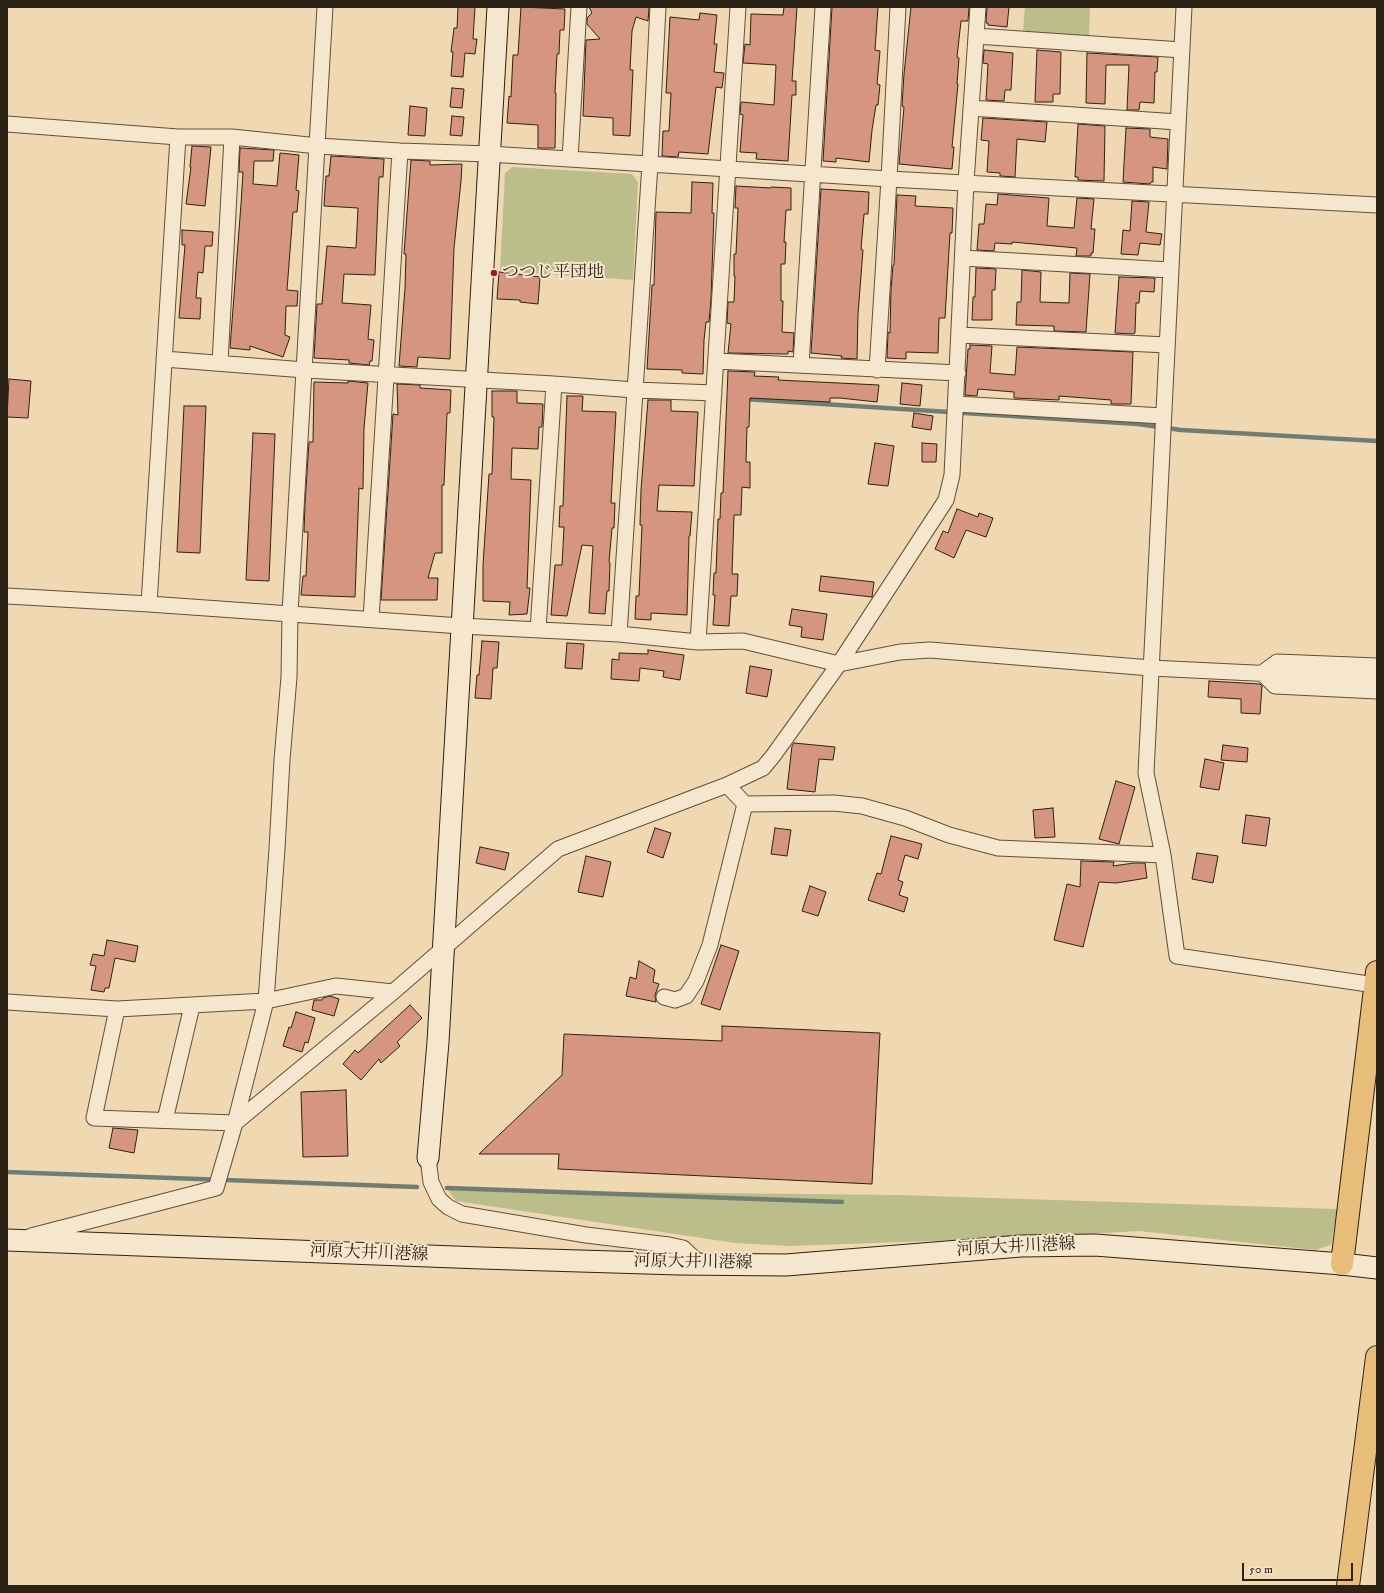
<!DOCTYPE html>
<html>
<head>
<meta charset="utf-8">
<style>
  body { margin:0 }
  #map { position:relative; width:1384px; height:1593px; overflow:hidden; background:#f0d8b2; font-family:"IM FELL DW Pica",serif }
  canvas { display:block }
  .frame { position:absolute; inset:0; border:8px solid #2d2216; pointer-events:none }
  .scale { position:absolute; left:1242px; top:1563px; width:111px; height:18px; box-sizing:border-box; border:2px solid #2d2216; border-top:0; padding-left:5px; font-size:12px; line-height:14px; white-space:nowrap; color:#2d2216; -webkit-text-stroke:3px #f5e6cd; paint-order:stroke }
</style>
</head>
<body>
<div id="map">
<canvas width="1384" height="1593"></canvas>
<div class="frame"></div>
<div class="scale">50 m</div>
</div>
<script>
const ctx = document.querySelector('canvas').getContext('2d');
ctx.lineJoin = 'round';
function fillPath(path, color) {
  ctx.fillStyle = color;
  ctx.fill(path, 'evenodd');
}
function poly(rows) {
  const path = new Path2D();
  for (const r of rows) {
    path.moveTo(r[0], r[1]);
    for (let i = 2; i < r.length; i += 2) path.lineTo(r[i], r[i + 1]);
  }
  return path;
}
function stroke(path, color, width, dash) {
  ctx.strokeStyle = color;
  ctx.lineWidth = width;
  ctx.lineCap = dash ? 'butt' : 'round';
  ctx.setLineDash(dash || []);
  ctx.stroke(path);
}
function label(font, color, halo, rows, align = 'center') {
  ctx.font = font + ' "IM FELL DW Pica","Noto Serif JP",serif';
  ctx.lineWidth = 4;
  ctx.setLineDash([]);
  ctx.textBaseline = 'middle';
  ctx.strokeStyle = halo;
  ctx.fillStyle = color;
  for (const [text, x, y, turn = 0] of rows) {
    ctx.save();
    ctx.translate(x, y);
    ctx.rotate((+turn || 0) * Math.PI / 180);
    ctx.textAlign = isNaN(turn) ? turn : align;
    if (halo) ctx.strokeText(text, 0, 0);
    ctx.fillText(text, 0, 0);
    ctx.restore();
  }
}
fillPath(poly([
  [1025,7,1090,7,1089,37,1023,31],
  [512,167,632,174,638,182,633,280,500,271,505,173],
  [448,1190,898,1195,1337,1209,1331,1245,1315,1250,1139,1231,1018,1238,789,1246,735,1243,456,1201]
]), '#bbbe8b');
stroke(poly([
  [744,399,1138,424,1181,430,1377,441],
  [7,1172,417,1187],
  [447,1188,842,1202]
]), '#6f7d74', 4.5);
const building = poly([
  [458,7,475,7,473,39,477,39,475,54,465,53,463,77,451,76,453,52,451,52,454,28,457,28,458,7],
  [521,7,565,9,564,30,560,30,559,54,557,54,555,93,556,93,555,148,538,148,538,125,507,123,509,96,511,97,513,55,518,55,521,7],
  [589,7,649,7,648,21,636,17,632,31,630,70,633,70,630,136,613,135,613,118,583,116,586,40,600,39,587,24,587,18,592,13,589,7],
  [784,7,797,7,792,81,796,81,796,95,792,95,788,161,756,159,757,153,740,152,743,115,740,114,741,102,774,105,776,65,743,63,745,44,750,45,751,14,783,15,784,7],
  [832,7,878,7,875,50,880,51,877,84,880,85,878,105,876,105,872,130,869,162,836,158,836,162,823,161,832,7],
  [911,7,969,7,968,21,961,21,957,57,959,58,957,84,958,84,952,147,954,147,952,169,899,164,904,107,902,106,904,74,911,7],
  [987,7,1009,7,1007,27,988,25,988,23,986,23,987,7],
  [700,13,717,15,714,44,717,44,714,72,724,73,722,88,716,87,708,154,679,152,678,157,662,156,663,131,669,131,671,93,666,93,670,17,699,20,700,13],
  [984,50,1013,53,1011,90,1005,90,1004,101,986,100,988,64,983,63,984,50],
  [1037,50,1061,52,1060,94,1053,94,1053,102,1035,102,1037,50],
  [1087,53,1158,57,1157,72,1155,72,1154,103,1140,102,1139,110,1127,110,1129,65,1106,65,1105,104,1086,103,1087,53],
  [452,88,464,89,462,108,450,107,452,88],
  [410,106,427,108,425,136,408,135,410,106],
  [452,116,464,117,462,136,450,135,452,116],
  [983,118,1047,122,1045,142,1017,139,1015,177,1000,176,1000,173,987,172,989,141,981,140,983,118],
  [1078,124,1105,126,1104,181,1078,180,1078,177,1075,177,1078,124],
  [1126,128,1150,129,1150,137,1168,139,1167,169,1153,167,1153,182,1151,182,1150,184,1123,182,1126,128],
  [192,146,211,147,205,206,186,204,191,167,190,167,192,146],
  [240,148,274,150,273,161,254,161,253,184,277,186,280,153,299,155,296,190,299,191,297,212,293,212,287,290,298,291,297,306,286,306,285,335,290,337,283,357,250,346,250,350,230,348,241,204,243,172,239,172,240,148],
  [331,156,384,159,383,177,379,177,375,275,344,274,342,303,371,305,368,339,374,340,372,361,370,361,369,365,349,363,349,360,314,358,317,304,322,304,327,246,356,248,358,208,324,206,326,176,329,176,331,156],
  [411,160,430,161,430,165,462,164,461,181,454,248,450,359,418,357,417,367,399,366,405,288,406,254,404,254,411,160],
  [692,182,713,183,712,213,714,213,711,299,709,322,706,322,704,340,703,374,682,373,682,370,647,369,652,285,654,285,656,212,691,213,692,182],
  [736,186,771,188,771,187,791,188,791,210,786,210,784,242,786,242,785,264,781,264,781,301,783,301,782,332,794,333,793,352,788,351,788,354,728,353,731,324,727,323,728,302,734,302,735,276,734,276,734,254,736,254,738,208,735,208,736,186],
  [821,189,869,192,868,214,864,214,861,249,863,250,858,314,857,359,841,358,842,356,811,353,821,189],
  [998,194,1049,198,1047,226,1074,228,1077,198,1094,199,1091,229,1095,229,1093,253,1091,253,1091,256,1076,256,1077,248,1012,242,1012,244,995,243,994,251,977,250,979,224,984,224,986,204,997,205,998,194],
  [897,195,916,196,915,206,953,208,952,233,950,233,945,318,939,318,938,353,906,352,906,359,887,358,888,332,890,333,891,290,893,265,894,265,897,195],
  [1132,201,1149,202,1146,232,1162,234,1160,245,1140,243,1138,255,1121,254,1123,230,1130,231,1132,201],
  [182,230,213,232,212,246,205,246,203,273,198,272,196,298,201,298,200,319,179,318,185,245,182,245,182,230],
  [976,268,996,269,995,290,992,290,992,320,972,320,973,297,975,297,976,268],
  [1022,270,1041,272,1040,302,1069,303,1070,273,1090,274,1086,332,1054,331,1054,326,1016,325,1017,302,1021,302,1022,270],
  [499,272,540,277,538,304,520,302,520,300,497,299,499,272],
  [1119,277,1155,278,1154,292,1140,291,1139,303,1136,303,1135,333,1133,334,1115,333,1119,277],
  [970,345,992,346,990,373,1015,375,1017,347,1133,352,1131,404,1111,404,1111,400,1059,396,1059,400,1014,398,1014,392,978,389,977,396,965,395,968,349,970,349,970,345],
  [728,371,755,372,754,376,779,377,778,380,879,385,877,402,840,398,830,398,830,402,750,398,749,427,747,427,746,462,750,462,750,488,742,487,741,515,734,515,732,574,738,574,737,596,731,596,729,626,713,625,715,595,713,595,714,573,716,573,718,519,720,519,721,493,723,493,728,371],
  [9,379,31,381,28,418,7,417,9,379],
  [348,381,368,383,364,428,363,489,359,488,355,597,301,595,303,576,306,576,308,532,304,532,305,503,309,442,313,442,314,382,348,383,348,381],
  [902,383,922,385,920,406,900,404,902,383],
  [397,384,420,385,420,388,451,390,450,413,447,413,444,485,442,485,442,553,435,553,428,578,438,578,437,600,381,600,393,414,398,415,397,384],
  [492,391,517,391,517,403,543,404,542,427,539,427,538,449,512,448,511,479,531,480,527,588,530,588,527,614,509,615,510,602,483,601,483,565,489,474,492,474,494,417,492,417,492,391],
  [567,396,583,396,582,411,616,412,611,503,615,503,614,528,612,528,609,562,610,563,609,591,607,591,605,614,589,613,593,546,582,545,567,616,551,615,555,565,562,565,564,527,559,527,560,506,563,506,567,396],
  [648,400,671,400,671,411,698,412,694,486,659,485,657,511,692,512,690,536,689,536,687,615,651,613,651,620,635,619,636,596,639,596,642,525,640,525,641,490,648,400],
  [184,406,206,406,200,553,177,552,184,406],
  [914,413,933,416,931,430,912,427,914,413],
  [253,433,275,434,269,581,246,580,253,433],
  [875,443,894,446,888,486,868,484,875,443],
  [922,443,937,444,936,462,922,462,922,443],
  [957,509,978,517,979,513,993,518,986,537,966,530,954,558,935,549,943,531,948,533,957,509],
  [821,576,874,582,872,597,819,591,821,576],
  [792,609,827,614,823,640,801,637,802,627,789,625,792,609],
  [482,641,499,642,497,668,493,668,491,699,475,698,477,675,479,675,482,641],
  [567,643,584,644,582,669,565,668,567,643],
  [648,650,684,655,680,680,663,677,664,671,640,668,639,681,611,679,612,659,619,660,619,653,648,654,648,650],
  [750,666,772,670,767,697,746,693,750,666],
  [1209,681,1260,684,1262,686,1260,714,1241,713,1241,699,1208,697,1209,681],
  [794,743,835,747,833,760,819,759,815,792,787,789,792,746,794,743],
  [1223,745,1248,748,1247,762,1221,760,1223,745],
  [1205,759,1224,763,1219,790,1200,787,1205,759],
  [1116,781,1135,787,1119,844,1099,839,1116,781],
  [1053,808,1055,837,1035,838,1033,810,1053,808],
  [1246,815,1270,818,1266,846,1242,843,1246,815],
  [655,828,671,833,663,858,647,852,655,828],
  [775,828,791,830,787,856,771,854,775,828],
  [891,836,922,844,918,859,905,855,898,880,903,882,899,895,908,898,904,912,868,900,877,873,881,874,891,836],
  [480,847,509,853,505,870,476,863,480,847],
  [1197,853,1218,856,1213,883,1192,879,1197,853],
  [586,856,611,862,603,897,578,892,586,856],
  [1081,861,1114,862,1113,866,1134,863,1145,863,1147,878,1116,883,1099,882,1083,947,1054,940,1067,884,1080,887,1081,861],
  [810,886,826,892,818,916,802,911,810,886],
  [107,940,138,946,135,962,115,958,109,988,105,988,104,992,91,990,96,966,90,965,93,954,104,956,107,940],
  [721,945,739,951,720,1010,701,1004,721,945],
  [639,961,655,970,653,982,659,984,655,995,656,1002,626,996,630,977,636,979,639,961],
  [330,996,339,999,334,1016,312,1010,314,1000,322,1000,323,998,330,996],
  [410,1005,422,1018,397,1042,400,1046,381,1063,379,1059,361,1080,343,1064,355,1050,358,1053,410,1005],
  [296,1012,315,1018,308,1043,305,1042,302,1052,283,1046,289,1027,291,1028,296,1012],
  [722,1026,880,1033,872,1184,558,1169,559,1154,479,1154,562,1075,564,1034,722,1041,722,1026],
  [346,1090,348,1156,303,1157,301,1092,346,1090],
  [113,1128,138,1130,134,1153,109,1148,113,1128]
]);
fillPath(building, '#d69580');
stroke(building, '#2d2216', 1);
const street = poly([
  [1184,7,1146,773,1163,855,1177,956,1375,985],
  [976,36,1182,50],
  [971,108,1178,122],
  [7,124,178,137,232,137,318,146,400,151,489,154,889,179,1377,205],
  [570,159,579,7],
  [963,258,1170,270],
  [959,335,1167,345],
  [164,359,305,370,554,384,635,390,714,393],
  [716,361,958,373],
  [220,363,232,137],
  [801,365,823,7],
  [877,370,889,179,898,7],
  [956,404,1163,416],
  [7,596,149,604,461,626,619,634,698,642,743,641,839,664,900,652,930,650,1151,668,1377,679],
  [149,604,178,137],
  [371,619,400,151],
  [538,630,554,384],
  [619,634,650,164,658,7],
  [698,642,738,7],
  [1262,673,1275,686,1377,691],
  [1262,673,1277,662,1377,666],
  [727,785,745,804,834,803,862,806,905,818,949,835,998,848,1163,855],
  [664,997,675,1000,686,996,696,981,710,945,745,804],
  [7,1002,117,1009,266,1001,336,986,393,992],
  [117,1009,94,1118,235,1123,393,992,558,849,727,785,763,768,773,756,839,664,946,500,952,475,966,182,978,7],
  [165,1120,192,1006],
  [428,1158,431,1182,439,1199,448,1207,462,1214,586,1235,669,1245,683,1248,699,1263],
  [31,1236,216,1188,235,1123,266,1001,277,849,282,760,289,677,290,613,325,7]
]);
const secondary = poly([
  [428,1158,438,1042,498,7],
  [7,1240,481,1258,679,1264,786,1265,1021,1246,1095,1245,1342,1264,1377,1268]
]);
const primary = poly([
  [1342,1264,1377,972],
  [1348,1586,1377,1357]
]);
stroke(street, '#5e503d', 17);
stroke(secondary, '#2d2216', 23);
stroke(primary, '#2d2216', 24);
stroke(street, '#f5e6cd', 15);
stroke(secondary, '#f5e6cd', 21);
stroke(primary, '#e8bc79', 22);
for (const [x, y, r, color] of [
  [494,273,4,"#8f2418"]
]) {
  const dot = new Path2D();
  dot.arc(x, y, r, 0, 2 * Math.PI);
  ctx.fillStyle = color;
  ctx.fill(dot);
  stroke(dot, '#f5e6cd', 1.5);
}
label('17px', '#2d2216', '#f5e6cd', [
  ["つつじ平団地",502,273]
], 'left');
label('17px', '#2d2216', '#f5e6cd', [
  ["河原大井川港線",1016,1248,-3],
  ["河原大井川港線",369,1254,2],
  ["河原大井川港線",693,1263,1]
]);
</script>
</body>
</html>
